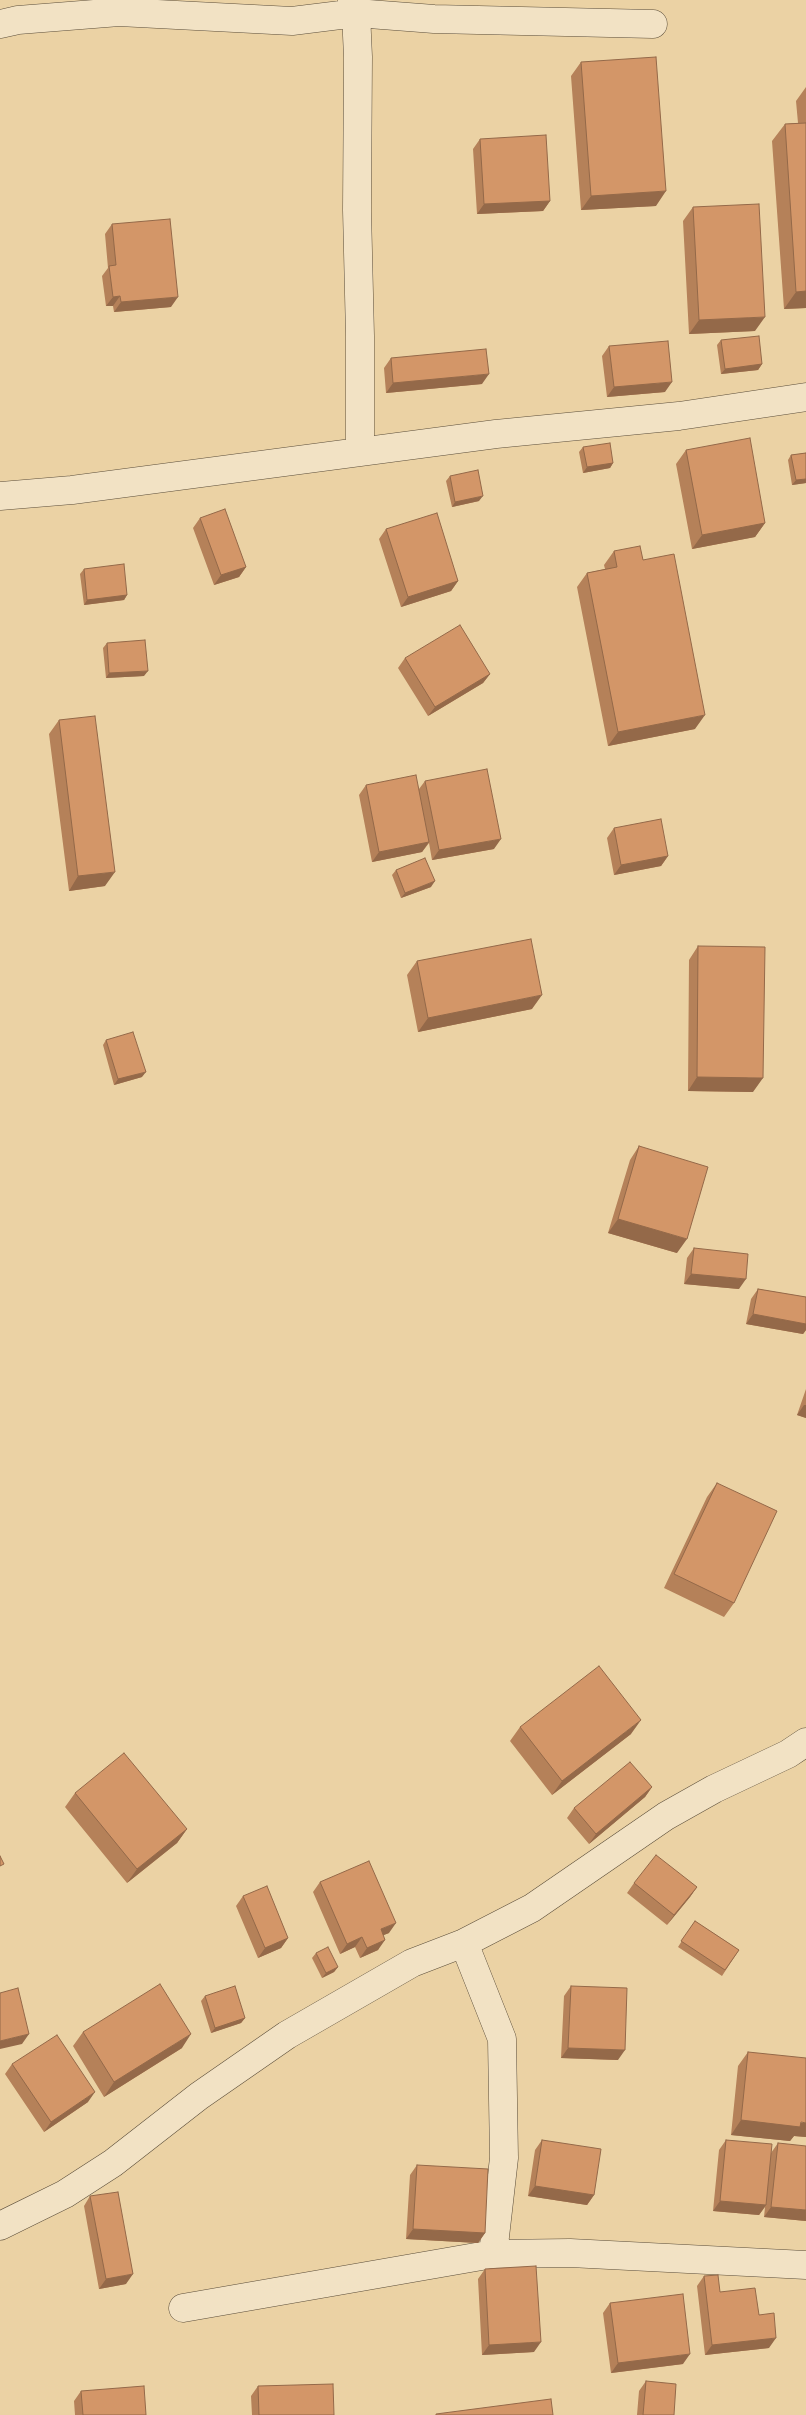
<!DOCTYPE html>
<html>
<head>
<meta charset="utf-8">
<style>
  body { margin:0 }
  canvas { display:block; background:#ebd2a4 }
</style>
</head>
<body>
<canvas width="806" height="2415"></canvas>
<script>
const ctx = document.querySelector('canvas').getContext('2d');
ctx.lineJoin = 'round';
function poly(rows) {
  const path = new Path2D();
  for (const r of rows) {
    path.moveTo(r[0], r[1]);
    for (let i = 2; i < r.length; i += 2) path.lineTo(r[i], r[i + 1]);
  }
  return path;
}
function stroke(path, color, width, dash) {
  ctx.strokeStyle = color;
  ctx.lineWidth = width;
  ctx.lineCap = dash ? 'butt' : 'round';
  ctx.setLineDash(dash || []);
  ctx.stroke(path);
}
function fillPath(path, color) {
  ctx.fillStyle = color;
  ctx.fill(path, 'evenodd');
}
const minor = poly([
  [352,0,356,13,358,57,357,210,360,336,360,452],
  [0,24,18,20,119,12,292,21,356,13,434,19,653,24],
  [0,496,72,490,496,434,679,416,806,397],
  [464,1943,502,2039,504,2158,493,2254],
  [0,2226,65,2194,113,2163,199,2096,287,2035,412,1963,464,1943,532,1908,666,1816,714,1789,788,1754,806,1742],
  [183,2308,493,2254,570,2253,806,2265]
]);
stroke(minor, '#5c4e3a', 29);
stroke(minor, '#f2e2c4', 28);
fillPath(poly([
  [581,62,656,206,581,210,571,76],
  [806,87,806,308,784,309,772,141,785,124,798,123,796,101],
  [480,139,550,201,543,211,477,214,473,149],
  [693,207,755,331,689,334,683,221],
  [112,224,171,307,114,312,113,306,106,306,102,276,108,268,105,234],
  [721,340,762,364,758,370,721,374,717,345],
  [609,346,665,392,607,397,602,356],
  [391,358,482,384,386,393,384,368],
  [583,447,613,463,610,468,583,473,579,452],
  [686,450,765,523,755,537,692,549,676,464],
  [806,453,806,483,792,485,788,460,791,455],
  [450,476,479,501,452,507,446,481],
  [200,518,246,567,239,577,214,585,193,528],
  [386,529,458,581,451,591,401,607,379,539],
  [614,551,643,560,695,729,608,746,577,587,587,573,605,569,604,565],
  [84,569,127,595,124,600,84,605,80,574],
  [107,643,144,676,106,678,103,648],
  [405,658,490,674,483,683,428,716,398,668],
  [59,720,105,886,69,891,49,734],
  [425,781,494,849,432,860,429,843,422,852,372,862,359,795,366,785,419,789],
  [614,828,668,856,661,866,614,875,607,838],
  [396,870,431,887,401,898,392,875],
  [698,946,753,1092,688,1091,689,960],
  [417,961,532,1009,418,1032,407,975],
  [106,1040,142,1077,114,1085,103,1045],
  [639,1146,677,1253,608,1233,630,1160],
  [694,1248,739,1289,684,1284,687,1258],
  [758,1289,806,1297,806,1330,803,1334,746,1324,751,1299],
  [806,1389,806,1418,797,1415],
  [717,1483,734,1603,724,1617,664,1588,707,1497],
  [520,1727,631,1734,552,1795,510,1741],
  [652,1787,645,1797,589,1844,567,1818,574,1808],
  [75,1793,187,1829,177,1843,127,1883,65,1807],
  [320,1882,389,1933,383,1935,378,1950,360,1958,355,1947,340,1954,313,1892],
  [634,1883,697,1887,690,1897,667,1925,627,1893],
  [243,1896,288,1938,281,1948,258,1958,236,1906],
  [695,1921,739,1950,722,1976,678,1947],
  [316,1953,338,1967,334,1972,322,1978,312,1958],
  [571,1986,618,2060,561,2058,564,1996],
  [205,1996,245,2018,241,2023,211,2033,201,2001],
  [83,2032,182,2048,104,2097,73,2046],
  [748,2052,806,2137,794,2136,790,2141,731,2135,738,2066],
  [12,2064,88,2102,44,2132,5,2074],
  [542,2140,594,2195,587,2205,528,2196,535,2150],
  [726,2140,771,2153,778,2143,806,2221,764,2217,765,2207,759,2215,713,2211,719,2150],
  [417,2165,485,2233,478,2243,406,2239,410,2175],
  [90,2196,126,2284,99,2289,84,2206],
  [485,2269,534,2352,482,2355,478,2279],
  [704,2276,720,2292,759,2315,769,2348,705,2355,697,2286],
  [610,2303,683,2364,611,2373,603,2313],
  [646,2381,674,2415,637,2415,639,2391],
  [258,2386,334,2415,252,2415,251,2396],
  [81,2391,146,2415,75,2415,74,2401]
]), '#b58159');
fillPath(poly([
  [666,191,656,206,581,210,591,196],
  [550,201,543,211,477,214,484,204],
  [806,291,806,308,784,309,796,292],
  [120,296,113,306,106,306,113,297],
  [178,297,171,307,114,312,121,302],
  [765,317,755,331,689,334,699,320],
  [762,364,758,370,721,374,725,369],
  [489,374,482,384,386,393,393,383],
  [672,382,665,392,607,397,614,387],
  [613,463,610,468,583,473,587,467],
  [806,479,806,483,792,485,796,480],
  [483,496,479,501,452,507,455,502],
  [765,523,755,537,692,549,702,535],
  [246,567,239,577,214,585,221,575],
  [458,581,451,591,401,607,408,597],
  [127,595,124,600,84,605,87,600],
  [148,671,144,676,106,678,109,673],
  [490,674,483,683,428,716,435,707],
  [705,715,695,729,608,746,618,732],
  [501,839,494,849,432,860,439,850],
  [429,842,422,852,372,862,379,852],
  [668,856,661,866,614,875,621,865],
  [115,872,105,886,69,891,78,876],
  [435,881,431,887,401,898,405,893],
  [542,995,532,1009,418,1032,428,1018],
  [146,1072,142,1077,114,1085,118,1079],
  [697,1077,763,1078,753,1092,688,1091],
  [618,1219,687,1239,677,1253,608,1233],
  [691,1274,746,1279,739,1289,684,1284],
  [753,1314,806,1324,806,1330,803,1334,746,1324],
  [804,1405,806,1405,806,1418,797,1415],
  [641,1720,631,1734,552,1795,562,1781],
  [652,1787,645,1797,589,1844,596,1834],
  [187,1829,177,1843,127,1883,137,1869],
  [697,1887,690,1897,667,1925,674,1915],
  [396,1923,389,1933,374,1939,381,1929],
  [362,1937,355,1947,340,1954,347,1944],
  [288,1938,281,1948,258,1958,265,1948],
  [385,1940,378,1950,360,1958,367,1948],
  [338,1967,334,1972,322,1978,326,1973],
  [245,2018,241,2023,211,2033,215,2028],
  [29,2034,22,2044,0,2049,0,2041],
  [191,2034,182,2048,104,2097,114,2082],
  [568,2048,625,2050,618,2060,561,2058],
  [95,2092,88,2102,44,2132,51,2122],
  [741,2120,806,2123,806,2137,794,2136,790,2141,731,2135],
  [535,2186,594,2195,587,2205,528,2196],
  [720,2201,766,2205,759,2215,713,2211],
  [771,2207,806,2210,806,2221,764,2217],
  [413,2229,485,2233,478,2243,406,2239],
  [133,2274,126,2284,99,2289,106,2279],
  [776,2338,769,2348,705,2355,712,2345],
  [541,2342,534,2352,482,2355,489,2345],
  [690,2354,683,2364,611,2373,618,2363]
]), '#946949');
const building = poly([
  [656,57,666,191,591,196,581,62,656,57],
  [806,123,806,291,796,292,785,124,806,123],
  [546,135,550,201,484,204,480,139,546,135],
  [759,204,765,317,699,320,693,207,759,204],
  [170,219,178,297,121,302,120,296,113,297,109,266,116,265,112,224,170,219],
  [759,336,762,364,725,369,721,340,759,336],
  [668,341,672,382,614,387,609,346,668,341],
  [486,349,489,374,393,383,391,358,486,349],
  [750,438,765,523,702,535,686,450,750,438],
  [610,443,613,463,587,467,583,447,610,443],
  [806,453,806,479,796,480,791,455,806,453],
  [478,470,483,496,455,502,450,476,478,470],
  [225,509,246,567,221,575,200,518,225,509],
  [437,513,458,581,408,597,386,529,437,513],
  [640,546,643,560,674,554,705,715,618,732,587,573,617,567,614,551,640,546],
  [124,564,127,595,87,600,84,569,124,564],
  [460,625,490,674,435,707,405,658,460,625],
  [145,640,148,671,109,673,107,643,145,640],
  [95,716,115,872,78,876,59,720,95,716],
  [487,769,501,839,439,850,425,781,487,769],
  [416,775,429,842,379,852,366,785,416,775],
  [661,819,668,856,621,865,614,828,661,819],
  [425,858,435,881,405,893,396,870,425,858],
  [531,939,542,995,428,1018,417,961,531,939],
  [698,946,765,947,763,1078,697,1077,698,946],
  [133,1032,146,1072,118,1079,106,1040,133,1032],
  [639,1146,708,1167,687,1239,618,1219,639,1146],
  [694,1248,748,1254,746,1279,691,1274,694,1248],
  [758,1289,806,1297,806,1324,753,1314,758,1289],
  [717,1483,777,1511,734,1603,674,1574,717,1483],
  [599,1666,641,1720,562,1781,520,1727,599,1666],
  [124,1753,187,1829,137,1869,75,1793,124,1753],
  [630,1762,652,1787,596,1834,574,1808,630,1762],
  [656,1855,697,1887,674,1915,634,1883,656,1855],
  [0,1856,4,1864,0,1866,0,1856],
  [369,1861,396,1923,381,1929,385,1940,367,1948,362,1937,347,1944,320,1882,369,1861],
  [267,1886,288,1938,265,1948,243,1896,267,1886],
  [695,1921,739,1950,725,1970,681,1941,695,1921],
  [328,1947,338,1967,326,1973,316,1953,328,1947],
  [160,1984,191,2034,114,2082,83,2032,160,1984],
  [235,1986,245,2018,215,2028,205,1996,235,1986],
  [571,1986,627,1988,625,2050,568,2048,571,1986],
  [18,1988,29,2034,0,2041,0,1993,18,1988],
  [57,2035,95,2092,51,2122,12,2064,57,2035],
  [748,2052,806,2058,806,2123,801,2122,800,2127,741,2120,748,2052],
  [542,2140,601,2149,594,2195,535,2186,542,2140],
  [726,2140,772,2144,766,2205,720,2201,726,2140],
  [778,2143,806,2146,806,2210,771,2207,778,2143],
  [417,2165,488,2169,485,2233,413,2229,417,2165],
  [118,2192,133,2274,106,2279,90,2196,118,2192],
  [536,2266,541,2342,489,2345,485,2269,536,2266],
  [718,2275,720,2292,755,2288,759,2315,774,2313,776,2338,712,2345,704,2276,718,2275],
  [683,2294,690,2354,618,2363,610,2303,683,2294],
  [646,2381,676,2384,674,2415,643,2415,646,2381],
  [333,2384,334,2415,259,2415,258,2386,333,2384],
  [144,2386,146,2415,83,2415,81,2391,144,2386],
  [551,2399,553,2415,436,2415,436,2414,551,2399]
]);
fillPath(building, '#d39668');
stroke(building, '#946949', 1);
</script>
</body>
</html>
